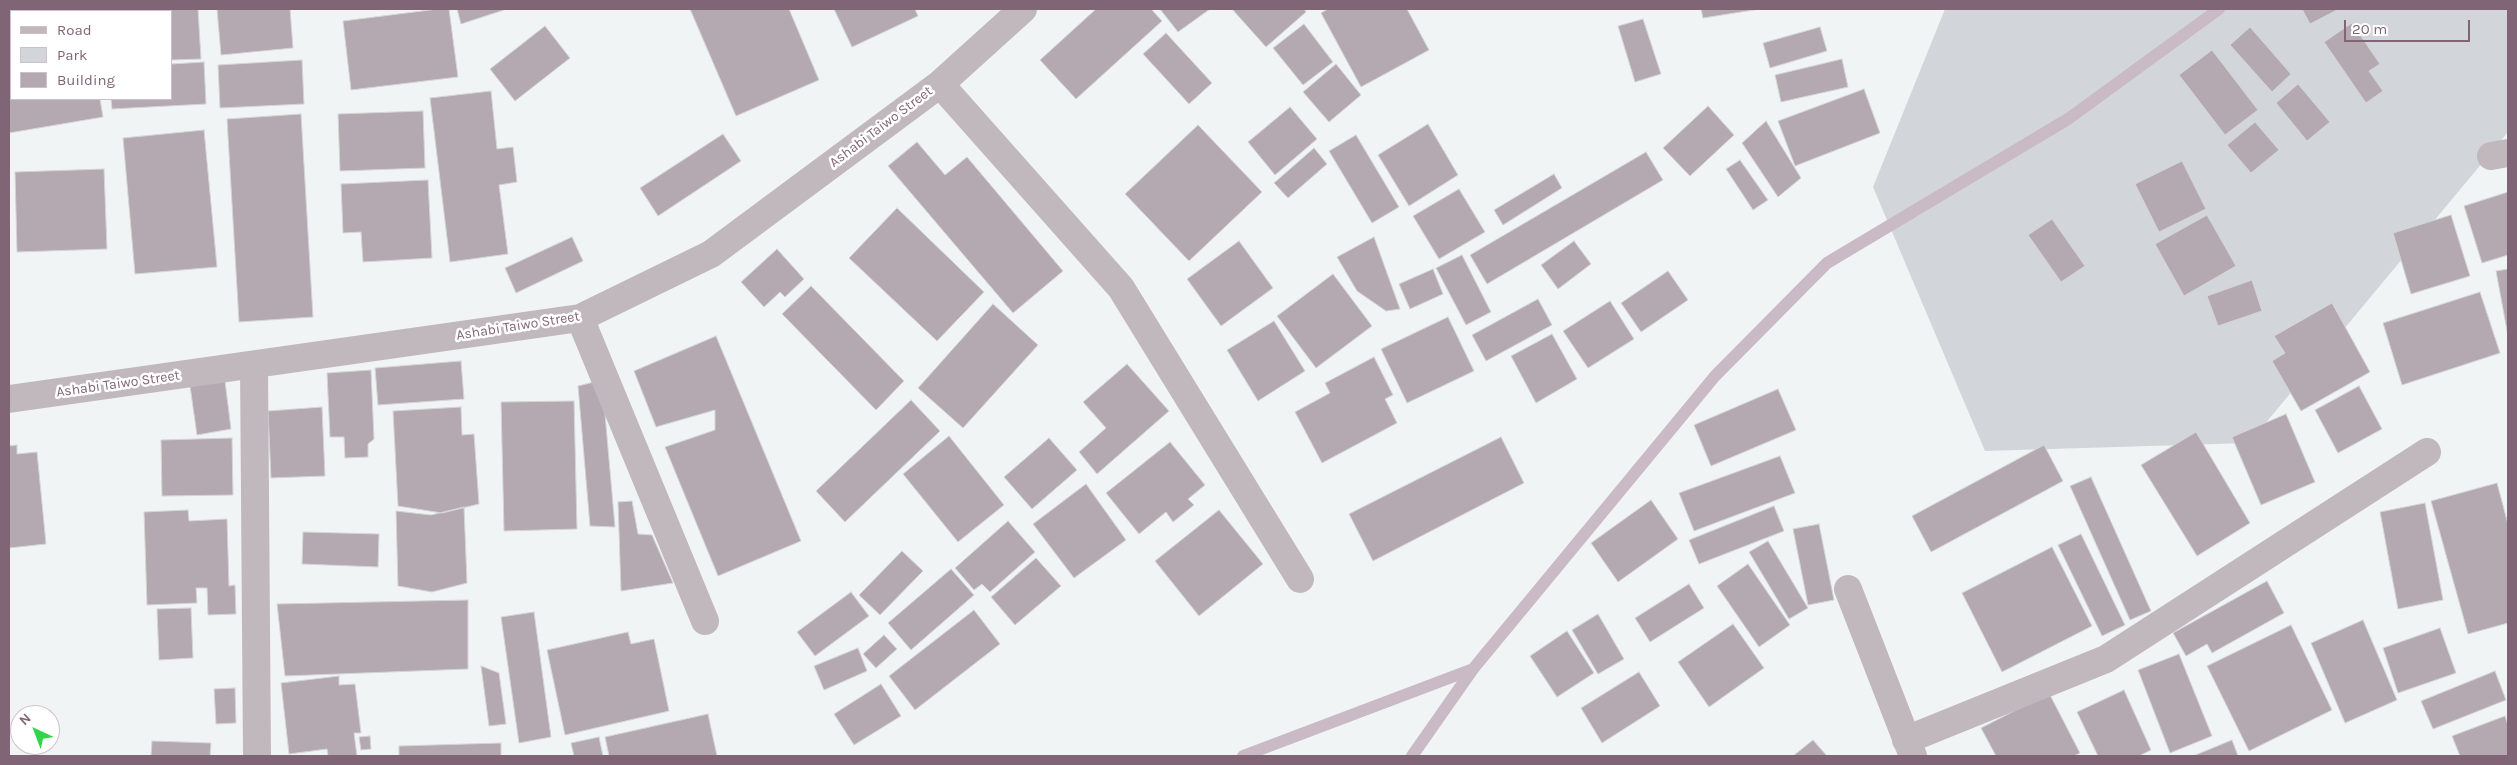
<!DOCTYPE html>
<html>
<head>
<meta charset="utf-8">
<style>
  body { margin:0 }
  #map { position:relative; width:2517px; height:765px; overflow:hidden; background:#f1f4f4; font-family:Karla,sans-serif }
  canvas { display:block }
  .frame { position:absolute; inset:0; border:10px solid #806576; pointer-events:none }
  .legend { position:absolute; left:10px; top:10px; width:162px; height:90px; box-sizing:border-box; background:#fff; border:1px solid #ccc1c8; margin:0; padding:6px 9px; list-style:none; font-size:15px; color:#806576 }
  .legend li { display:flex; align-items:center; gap:10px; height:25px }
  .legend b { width:25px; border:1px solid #ccc1c8 }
  .north { position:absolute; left:10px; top:705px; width:50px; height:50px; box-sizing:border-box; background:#fff; border:1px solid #ccc1c8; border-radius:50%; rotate:317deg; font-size:14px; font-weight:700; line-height:20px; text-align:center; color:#806576 }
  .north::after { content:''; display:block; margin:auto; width:18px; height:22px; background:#2fd64a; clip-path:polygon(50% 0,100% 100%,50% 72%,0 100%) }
  .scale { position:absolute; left:2344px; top:20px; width:126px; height:22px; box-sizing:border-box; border:2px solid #806576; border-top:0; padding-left:6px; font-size:15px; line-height:18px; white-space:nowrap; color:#806576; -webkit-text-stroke:4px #fff; paint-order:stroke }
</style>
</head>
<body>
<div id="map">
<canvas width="2517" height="765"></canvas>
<div class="frame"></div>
<ul class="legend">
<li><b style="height:6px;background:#c0b8bd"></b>Road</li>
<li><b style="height:14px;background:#d2d6db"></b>Park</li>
<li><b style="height:14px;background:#b5a9b1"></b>Building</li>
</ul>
<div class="north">N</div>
<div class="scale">20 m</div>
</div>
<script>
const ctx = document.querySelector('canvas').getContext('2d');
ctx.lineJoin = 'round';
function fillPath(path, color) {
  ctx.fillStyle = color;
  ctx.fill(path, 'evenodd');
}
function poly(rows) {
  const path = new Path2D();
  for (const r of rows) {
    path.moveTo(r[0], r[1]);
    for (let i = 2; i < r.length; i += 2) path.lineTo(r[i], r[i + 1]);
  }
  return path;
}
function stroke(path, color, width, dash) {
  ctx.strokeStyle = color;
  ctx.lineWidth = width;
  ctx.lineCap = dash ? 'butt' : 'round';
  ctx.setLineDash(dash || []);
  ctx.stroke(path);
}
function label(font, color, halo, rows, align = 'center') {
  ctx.font = font + ' Karla,sans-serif';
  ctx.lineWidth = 5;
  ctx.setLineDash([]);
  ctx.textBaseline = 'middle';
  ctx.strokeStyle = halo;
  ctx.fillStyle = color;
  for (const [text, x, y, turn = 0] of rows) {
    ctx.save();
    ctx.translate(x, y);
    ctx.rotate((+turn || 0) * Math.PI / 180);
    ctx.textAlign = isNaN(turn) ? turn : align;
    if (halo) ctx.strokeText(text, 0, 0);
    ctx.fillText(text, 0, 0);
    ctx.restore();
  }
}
fillPath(poly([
  [1945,9,2508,9,2508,132,2249,443,1985,451,1873,187]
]), '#d2d6db');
stroke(poly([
  [1243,756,1473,669],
  [1412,756,1473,669,1715,376,1827,263,2068,119,2219,9]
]), '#c9bac6', 12);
const building = poly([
  [58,9,92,9,92,11,58,11,58,9],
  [117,9,198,9,201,59,171,60,171,11,117,11,117,9],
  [217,9,290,9,293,48,221,55,217,9],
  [438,9,449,9,458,77,351,90,343,21,438,9],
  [457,9,507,9,461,24,457,9],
  [690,9,789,9,819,80,736,116,690,9],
  [834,9,915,9,918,16,852,47,834,9],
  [1096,9,1151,9,1162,21,1076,99,1040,60,1096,9],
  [1160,9,1210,9,1178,32,1160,9],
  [1232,9,1304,9,1306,12,1266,47,1232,9],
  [1328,9,1407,9,1429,50,1361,87,1321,13,1328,9],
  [1701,9,1760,9,1703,18,1701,9],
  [2302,9,2339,9,2310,24,2302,9],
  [1643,19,1661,74,1635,82,1618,26,1643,19],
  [2352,23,2380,64,2369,71,2383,91,2366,103,2324,42,2352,23],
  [1304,24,1333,62,1303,85,1273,48,1304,24],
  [545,26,570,58,515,101,490,69,545,26],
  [1820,27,1827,51,1770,68,1763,43,1820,27],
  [2250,27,2291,74,2272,92,2230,45,2250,27],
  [1166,33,1212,83,1189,104,1143,54,1166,33],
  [2212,50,2258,110,2225,135,2179,75,2212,50],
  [11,53,11,99,100,99,103,117,9,133,9,54,11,53],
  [1842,59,1848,87,1781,102,1775,75,1842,59],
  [302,60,304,104,220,108,218,65,302,60],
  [204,62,206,104,112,109,111,99,171,99,171,64,204,62],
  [1336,64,1361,95,1329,122,1303,92,1336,64],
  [2298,84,2330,122,2307,141,2276,103,2298,84],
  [1864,89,1880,133,1795,166,1778,121,1864,89],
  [491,91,497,149,513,147,517,182,499,185,508,254,450,262,430,98,491,91],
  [1708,106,1734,135,1690,176,1663,148,1708,106],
  [1290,107,1317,139,1275,175,1248,142,1290,107],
  [423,111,425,168,340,171,338,114,423,111],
  [301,114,313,317,239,322,227,119,301,114],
  [1766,121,1801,178,1778,197,1742,143,1766,121],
  [2255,122,2279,150,2251,173,2227,145,2255,122],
  [1428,124,1458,175,1409,206,1378,155,1428,124],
  [1198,125,1262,192,1189,261,1125,194,1198,125],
  [204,130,217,267,135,274,123,138,204,130],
  [723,134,741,161,658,216,640,188,723,134],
  [1356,135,1399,207,1372,223,1329,151,1356,135],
  [917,142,945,175,967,157,1063,271,1013,313,888,166,917,142],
  [1314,148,1327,164,1288,198,1274,183,1314,148],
  [1646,152,1663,180,1487,284,1470,255,1646,152],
  [1740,160,1768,200,1753,210,1726,169,1740,160],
  [2182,161,2206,209,2159,232,2135,184,2182,161],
  [104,169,107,249,17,252,15,172,104,169],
  [1554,174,1562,188,1503,225,1494,210,1554,174],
  [428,180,432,258,363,262,361,232,343,233,341,184,428,180],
  [1459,189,1485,232,1439,259,1413,216,1459,189],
  [2508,192,2508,255,2482,263,2464,206,2508,192],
  [897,208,984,292,937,341,849,258,897,208],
  [2207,215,2236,266,2184,296,2155,244,2207,215],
  [2451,215,2470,276,2411,294,2393,233,2451,215],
  [2052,219,2085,266,2061,282,2028,235,2052,219],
  [572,237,583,261,516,293,505,268,572,237],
  [1374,237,1400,309,1386,311,1357,291,1337,257,1374,237],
  [1239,241,1273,288,1221,326,1187,279,1239,241],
  [1574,241,1591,264,1558,289,1541,265,1574,241],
  [777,249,804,279,785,297,780,292,764,307,741,282,777,249],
  [1462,255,1491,312,1466,325,1436,268,1462,255],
  [1433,269,1443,294,1410,309,1399,284,1433,269],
  [2508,269,2508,336,2496,271,2508,269],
  [1668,271,1688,300,1641,332,1621,303,1668,271],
  [1333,274,1372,326,1316,368,1277,316,1333,274],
  [2252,280,2262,311,2218,326,2207,296,2252,280],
  [811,286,904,381,876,410,782,314,811,286],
  [2480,292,2500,353,2402,385,2383,323,2480,292],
  [1538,299,1552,325,1486,361,1472,335,1538,299],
  [1610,301,1634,339,1588,368,1563,331,1610,301],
  [2332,303,2370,372,2301,411,2272,361,2285,353,2274,336,2332,303],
  [993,304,1038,345,963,428,918,388,993,304],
  [1448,317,1474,371,1407,403,1381,349,1448,317],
  [1274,321,1305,371,1258,401,1227,350,1274,321],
  [1552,334,1577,379,1536,403,1511,356,1552,334],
  [716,336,801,541,718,576,665,447,715,430,715,410,656,427,634,371,716,336],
  [1374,357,1393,395,1385,399,1397,423,1322,463,1295,412,1330,393,1325,383,1374,357],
  [461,361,464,399,378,405,375,368,461,361],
  [1127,364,1169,411,1097,474,1079,452,1106,428,1083,402,1127,364],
  [371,370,374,439,368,444,368,457,345,458,344,437,330,437,327,373,371,370],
  [225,381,231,429,197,435,190,386,225,381],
  [594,382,605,414,615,527,590,526,578,386,594,382],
  [2359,386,2382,429,2338,453,2315,410,2359,386],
  [1778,389,1796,430,1711,466,1694,425,1778,389],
  [911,400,940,431,845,522,816,491,911,400],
  [574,401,577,529,504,531,501,402,574,401],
  [322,407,325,476,271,478,268,411,322,407],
  [461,407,462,435,474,434,479,504,442,513,398,506,393,411,461,407],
  [2286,414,2315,482,2261,505,2232,437,2286,414],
  [2196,432,2250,523,2197,556,2141,465,2196,432],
  [949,436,1004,505,958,542,903,474,949,436],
  [1501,437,1524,483,1373,561,1349,514,1501,437],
  [232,438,233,495,162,496,161,440,232,438],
  [1049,438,1077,470,1032,509,1004,477,1049,438],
  [1170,442,1205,485,1188,499,1194,505,1173,522,1166,512,1139,534,1106,493,1170,442],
  [17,445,17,454,37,452,46,544,9,548,9,446,17,445],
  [2044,445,2063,481,1931,552,1912,516,2044,445],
  [1780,456,1795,493,1694,531,1679,493,1780,456],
  [2091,477,2151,611,2130,620,2070,486,2091,477],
  [2497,483,2508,524,2508,623,2468,634,2431,501,2497,483],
  [1086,484,1126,540,1074,578,1033,524,1086,484],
  [1651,500,1678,539,1618,582,1591,543,1651,500],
  [632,501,638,534,652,535,673,583,621,591,618,502,632,501],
  [2425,503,2443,600,2398,609,2380,512,2425,503],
  [1774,506,1784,531,1699,564,1689,540,1774,506],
  [464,507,467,583,432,592,398,586,396,511,431,515,464,507],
  [188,510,189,521,227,519,229,586,235,585,236,614,208,615,207,588,196,588,197,603,147,605,144,512,188,510],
  [1219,510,1263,564,1199,616,1155,561,1219,510],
  [1008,521,1035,552,990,592,982,584,974,590,955,568,1008,521],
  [1819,524,1834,600,1808,605,1793,529,1819,524],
  [303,532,379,534,378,567,302,564,303,532],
  [2081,534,2125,625,2102,636,2058,545,2081,534],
  [1768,541,1808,608,1789,619,1749,552,1768,541],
  [2052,547,2092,626,2002,672,1962,593,2052,547],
  [902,551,923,571,880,615,859,595,902,551],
  [1036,558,1061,586,1015,625,991,597,1036,558],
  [1748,564,1790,625,1759,647,1717,586,1748,564],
  [951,569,974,595,911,650,888,623,951,569],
  [2267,581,2284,613,2212,653,2207,644,2186,656,2173,633,2267,581],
  [1689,584,1704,608,1650,642,1635,618,1689,584],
  [851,592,869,616,815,656,797,632,851,592],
  [468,600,468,669,285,676,277,604,468,600],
  [191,608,193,658,159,660,157,609,191,608],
  [974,610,1000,644,915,710,889,676,974,610],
  [534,612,551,737,519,743,501,617,534,612],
  [1598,614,1624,659,1598,674,1572,630,1598,614],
  [2363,620,2397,700,2345,723,2311,643,2363,620],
  [1733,624,1764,668,1709,707,1678,662,1733,624],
  [2291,625,2332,710,2249,751,2207,666,2291,625],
  [2440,628,2456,673,2398,693,2383,648,2440,628],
  [1567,631,1594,673,1557,697,1530,656,1567,631],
  [628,632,631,644,654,639,669,711,565,735,547,650,628,632],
  [884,635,897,649,876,668,863,654,884,635],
  [858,648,867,671,824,690,814,666,858,648],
  [2179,654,2212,736,2170,753,2138,670,2179,654],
  [481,666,499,673,506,724,489,726,481,666],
  [2495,671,2506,700,2433,729,2421,701,2495,671],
  [1639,672,1660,706,1602,743,1581,708,1639,672],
  [339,676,339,685,355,684,361,733,354,733,357,756,328,756,327,749,289,754,281,683,339,676],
  [881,684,901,716,854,745,834,714,881,684],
  [235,688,236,723,216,724,214,689,235,688],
  [2124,690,2151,750,2139,756,2098,756,2077,712,2124,690],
  [2049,693,2080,753,2074,756,1996,756,1981,728,2049,693],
  [708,714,717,756,609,756,605,737,708,714],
  [2505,716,2508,725,2508,756,2460,756,2452,736,2505,716],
  [370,736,371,749,361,750,359,737,370,736],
  [599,737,603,756,574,756,571,743,599,737],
  [1813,740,1827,756,1793,756,1813,740],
  [2232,740,2238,756,2193,756,2232,740],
  [152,741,211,743,210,756,151,756,152,741],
  [501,743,501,756,399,756,399,746,501,743]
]);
fillPath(building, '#b5a9b1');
stroke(building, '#d3d5d5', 1);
stroke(poly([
  [940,84,1121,288,1300,579],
  [2491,156,2508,153],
  [580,318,705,621],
  [254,365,257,756],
  [9,399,580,318,711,254,940,84,1023,9],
  [1848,589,1913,756],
  [1906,740,2106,659,2427,452]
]), '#c0b8bd', 28);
label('14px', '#806576', '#fff', [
  ["Ashabi Taiwo Street",881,127,-37],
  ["Ashabi Taiwo Street",518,326,-9],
  ["Ashabi Taiwo Street",118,384,-8]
]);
</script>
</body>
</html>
